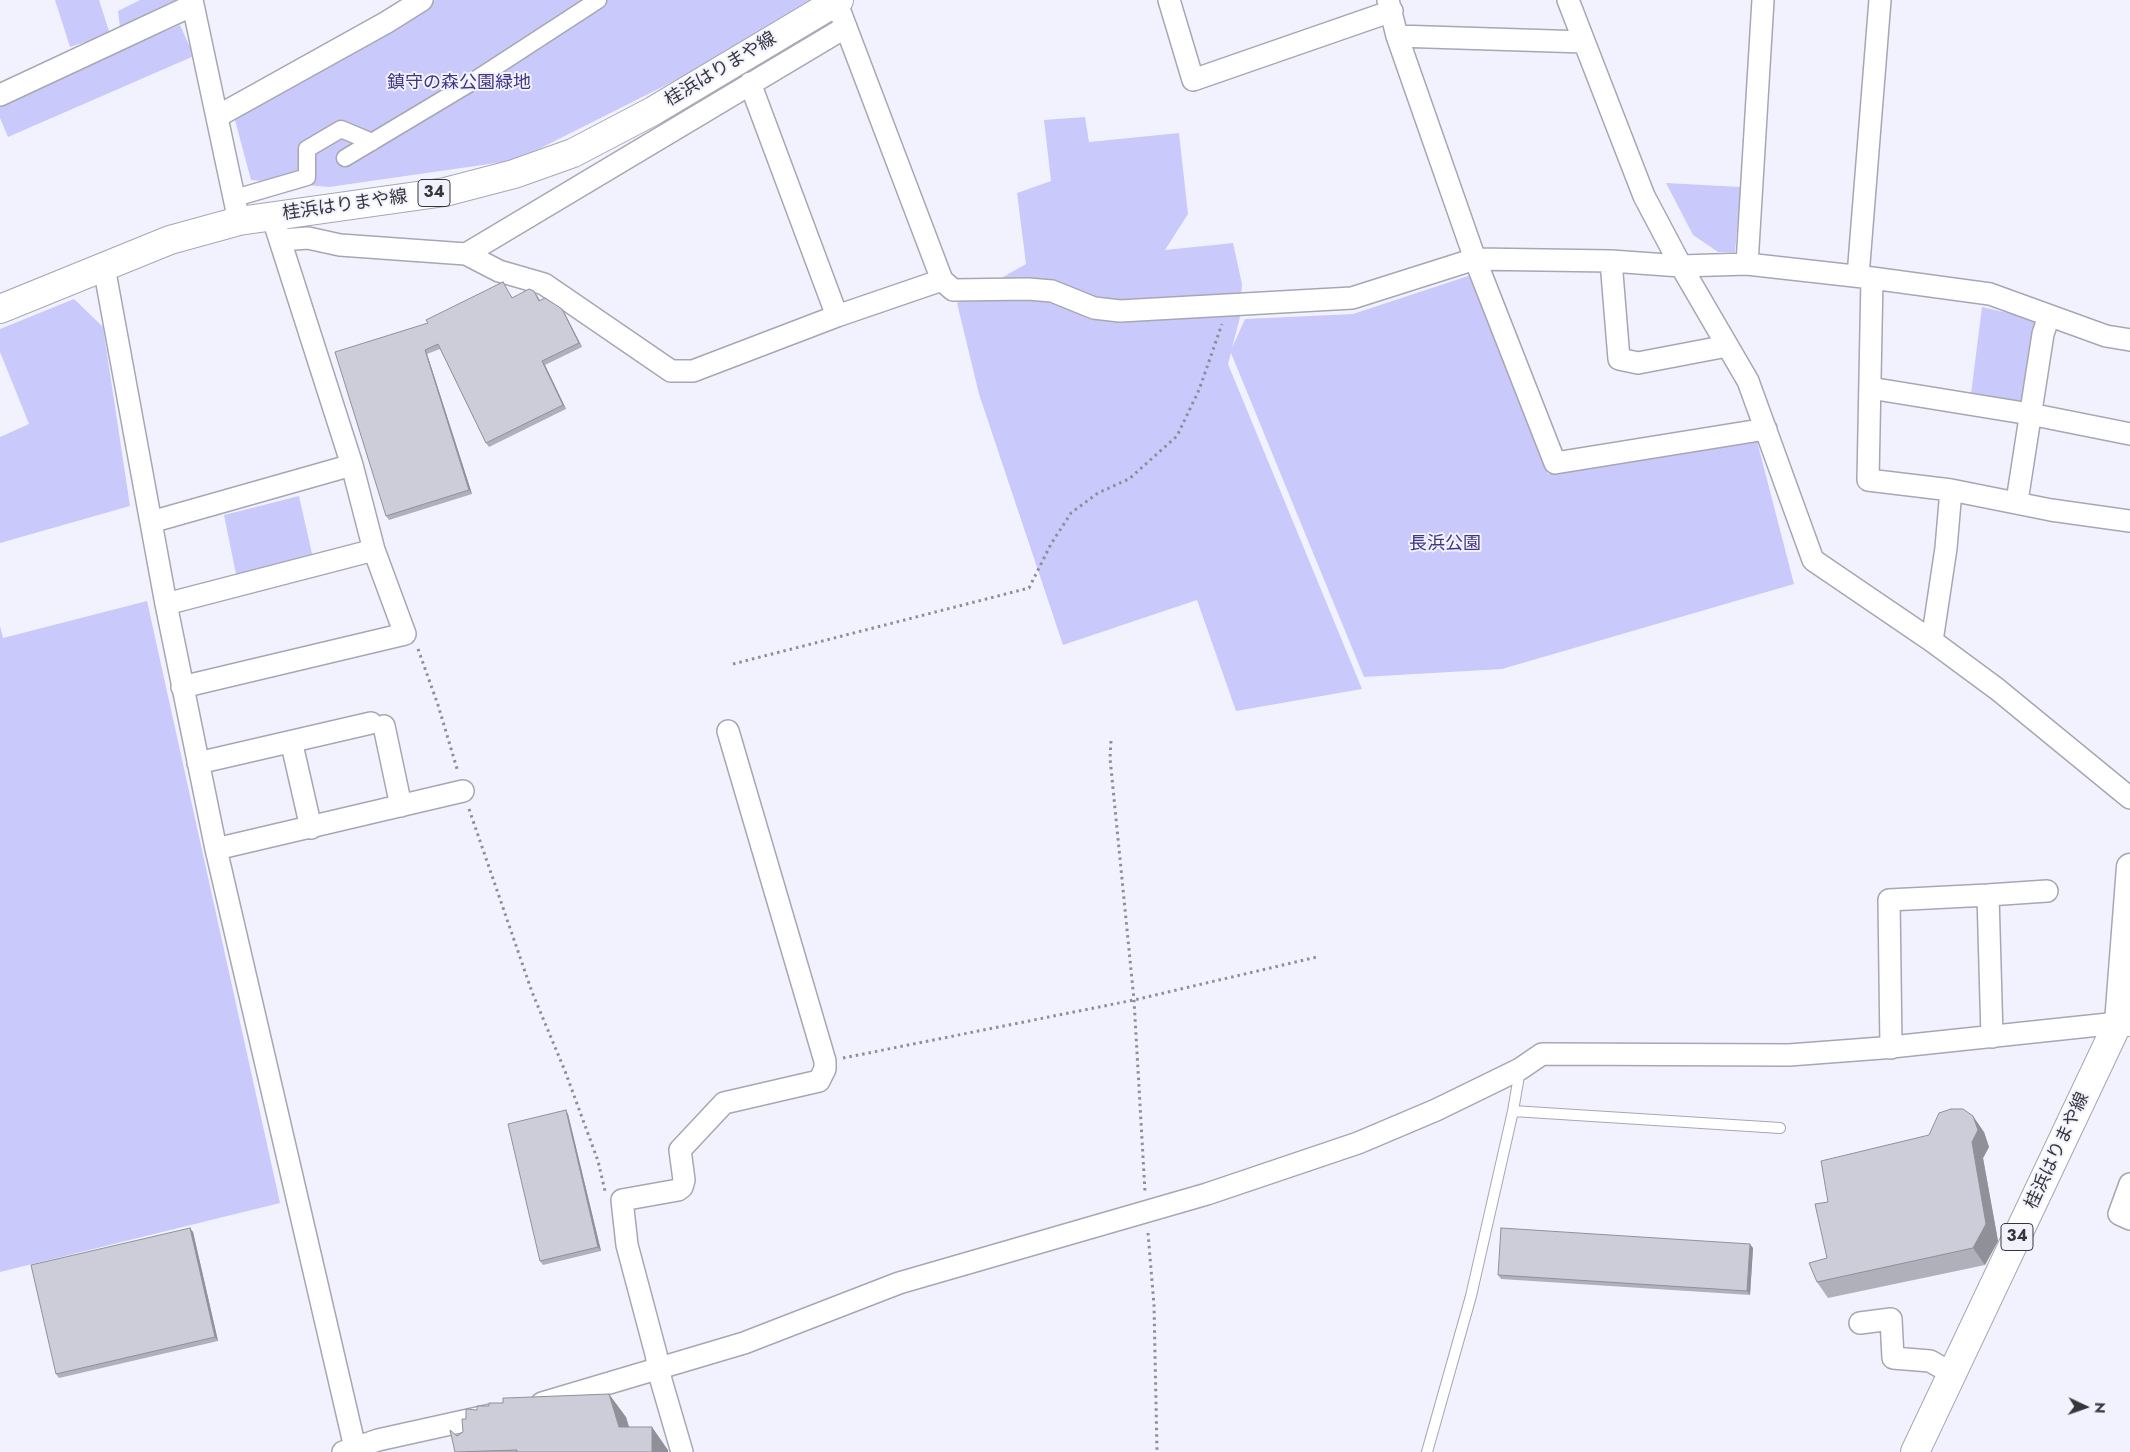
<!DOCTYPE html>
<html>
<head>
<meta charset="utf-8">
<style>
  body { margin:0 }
  #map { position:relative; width:2130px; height:1452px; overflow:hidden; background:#f2f2ff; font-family:Jost,sans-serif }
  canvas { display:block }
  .north { position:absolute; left:2060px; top:1382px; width:50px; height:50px; -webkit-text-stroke:4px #f2f2ff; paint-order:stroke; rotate:93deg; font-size:14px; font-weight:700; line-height:20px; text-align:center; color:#35353a }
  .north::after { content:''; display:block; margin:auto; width:18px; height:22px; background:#35353a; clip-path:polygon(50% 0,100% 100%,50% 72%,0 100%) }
</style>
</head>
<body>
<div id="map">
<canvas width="2130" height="1452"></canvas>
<div class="north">N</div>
</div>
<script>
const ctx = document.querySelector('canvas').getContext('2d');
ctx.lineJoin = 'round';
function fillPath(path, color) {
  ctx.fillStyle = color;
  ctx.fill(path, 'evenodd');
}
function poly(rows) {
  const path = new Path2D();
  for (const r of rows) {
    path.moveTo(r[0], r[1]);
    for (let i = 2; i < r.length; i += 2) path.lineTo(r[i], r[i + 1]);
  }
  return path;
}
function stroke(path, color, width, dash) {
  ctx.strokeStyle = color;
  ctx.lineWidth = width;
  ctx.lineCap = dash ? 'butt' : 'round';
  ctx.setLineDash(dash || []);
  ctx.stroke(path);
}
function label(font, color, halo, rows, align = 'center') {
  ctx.font = font + ' Jost,"Noto Sans JP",sans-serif';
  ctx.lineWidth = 4;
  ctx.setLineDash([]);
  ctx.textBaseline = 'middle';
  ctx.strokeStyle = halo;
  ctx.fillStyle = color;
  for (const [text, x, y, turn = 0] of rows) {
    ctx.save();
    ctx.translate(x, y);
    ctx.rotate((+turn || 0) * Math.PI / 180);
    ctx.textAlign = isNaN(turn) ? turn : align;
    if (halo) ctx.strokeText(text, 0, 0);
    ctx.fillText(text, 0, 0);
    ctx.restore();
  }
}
fillPath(poly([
  [55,0,99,0,110,34,70,47],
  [140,0,176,0,120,28,118,11],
  [435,0,812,0,704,66,517,160,329,187,251,180,232,109,421,9],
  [180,25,194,56,8,137,0,118,0,103],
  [1085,117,1089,142,1179,133,1188,214,1165,250,1233,243,1242,284,1240,317,1232,348,1245,319,1353,314,1471,275,1548,474,1757,441,1794,584,1502,669,1364,677,1231,353,1228,364,1362,689,1236,711,1197,600,1063,645,979,394,957,303,1026,264,1017,193,1051,181,1044,120],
  [1666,183,1741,187,1735,252,1718,252,1693,235],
  [74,299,103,327,130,506,0,543,0,437,29,424,0,352,0,329],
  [1982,307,2038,320,2024,403,1971,394],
  [299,496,313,558,237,579,224,515],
  [147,601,280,1203,0,1272,0,626,3,638]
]), '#cac9fb');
const service = poly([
  [1513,1111,1780,1128],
  [1427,1452,1471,1296,1513,1111,1520,1070]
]);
const pedestrian = poly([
  [345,158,472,82,598,0],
  [235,198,307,177,307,149,341,129,372,142]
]);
const minor = poly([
  [192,0,239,221],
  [1169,0,1193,80,1392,11],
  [1388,0,1397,36,1475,259,1555,463,1766,429],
  [1568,0,1644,196,1681,266,1748,381,1813,560,1932,641,1997,689,2130,798],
  [836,1,942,280,953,290,1028,289,1052,291,1094,308,1120,311,1352,298,1475,259,1611,261,1681,266,1747,264,1872,278,1990,294,2106,336,2130,340],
  [1397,36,1584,42],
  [750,83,837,316],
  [0,95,193,5],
  [218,116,387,22,422,0],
  [281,240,308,238,340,245,466,254,499,271,544,284,671,371,693,371,837,316,942,280],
  [466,254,846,27],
  [1611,261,1619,359,1638,363,1727,346],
  [1747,264,1763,0],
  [104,267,166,604,216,849,356,1452],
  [1858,276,1880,0],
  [1872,278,1868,480,1951,490,2051,510,2130,521],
  [1870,388,2030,414,2130,434],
  [2017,501,2043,334,2049,316],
  [151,522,352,465],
  [166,604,374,550],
  [1932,641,1946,548,1951,490],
  [182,687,405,634,374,550,352,465,276,228],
  [384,726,401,806],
  [293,749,311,828],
  [198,763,371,723],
  [216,849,463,791],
  [1988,895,2047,891],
  [1891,1048,1889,900,1988,895,1992,1037],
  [2130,1184,2119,1214,2130,1219],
  [1860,1323,1891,1319,1893,1358,1930,1361,1953,1374],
  [542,1403,744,1343,899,1283,1207,1194,1358,1143,1436,1110,1520,1069,1542,1054,1789,1055,1882,1048,2118,1023],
  [343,1452,378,1440,491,1415],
  [682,1452,661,1380,656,1354,627,1245,622,1200,678,1190,682,1187,684,1180,680,1150,724,1103,819,1081,825,1069,825,1061,728,731]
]);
const tertiary = poly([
  [2118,1023,2130,867]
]);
const primary = poly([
  [0,309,170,240,239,221,445,192,514,174,573,153,653,111,839,0],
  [1915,1452,2118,1023,2130,1022]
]);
stroke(service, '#a7a7b4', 12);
stroke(pedestrian, '#a7a7b4', 19);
stroke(minor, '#a7a7b4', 24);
stroke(tertiary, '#a7a7b4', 29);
stroke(primary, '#a7a7b4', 30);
stroke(poly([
  [418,649,438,705,458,772],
  [733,664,1029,588,1051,544,1071,513,1098,493,1129,479,1177,436,1199,390,1222,324],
  [1111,741,1110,758,1134,1000,1145,1192],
  [469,809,532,992,565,1071,598,1161,605,1191],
  [843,1058,1134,1000,1317,957],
  [1148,1233,1154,1305,1157,1452]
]), '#8e8e97', 3, [2.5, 4]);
stroke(service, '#fff', 10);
stroke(pedestrian, '#fff', 16);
stroke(minor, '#fff', 21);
stroke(tertiary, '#fff', 26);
stroke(primary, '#fff', 28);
fillPath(poly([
  [503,282,512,298,537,295,540,300,565,314,582,347,545,365,566,409,489,447,486,443,440,349,427,354,472,494,389,520,386,516,428,323],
  [568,1114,601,1251,543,1265,540,1261],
  [1984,1132,1989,1147,1983,1158,1998,1241,1985,1265,1828,1298,1817,1282,1827,1258,1828,1202,1929,1135],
  [193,1232,218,1341,59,1378,56,1374],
  [1753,1248,1750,1295,1501,1279,1498,1275],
  [489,1406,626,1417,629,1427,668,1450,668,1452,455,1452,457,1436,463,1432,466,1419,477,1410]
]), '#b0b0bb');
fillPath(poly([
  [562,309,565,314,582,347,579,343],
  [425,350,427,354,472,494,469,490],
  [542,361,545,365,566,409,563,405],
  [566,1110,568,1114,601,1251,598,1247],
  [1973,1116,1984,1132,1989,1147,1983,1158,1998,1241,1985,1265,1973,1248,1972,1142],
  [190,1228,193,1232,218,1341,215,1337],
  [1750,1244,1753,1248,1750,1295,1747,1291],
  [609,1394,626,1417,636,1451,619,1427],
  [652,1427,668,1450,668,1452,652,1452]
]), '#909098');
const building = poly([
  [503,282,512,298,529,289,534,291,539,301,545,298,562,309,579,343,542,361,563,405,486,443,438,344,425,350,469,490,386,516,335,352,428,323,426,320,503,282],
  [1951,1109,1963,1109,1973,1116,1978,1130,1972,1142,1986,1224,1973,1248,1817,1282,1809,1263,1827,1258,1815,1204,1828,1202,1821,1161,1929,1135,1939,1113,1951,1109],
  [566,1110,598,1247,540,1261,508,1124,566,1110],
  [190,1228,215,1337,56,1374,31,1265,190,1228],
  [1501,1228,1750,1244,1747,1291,1498,1275,1501,1228],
  [609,1394,619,1427,652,1427,652,1452,517,1452,517,1450,455,1452,450,1430,457,1436,463,1432,462,1419,466,1419,466,1409,477,1410,477,1406,489,1406,489,1403,503,1403,503,1398,506,1398,609,1394]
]);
fillPath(building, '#cdcdd9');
stroke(building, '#909098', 1);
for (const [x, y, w] of [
  [434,193,32],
  [2017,1237,32]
]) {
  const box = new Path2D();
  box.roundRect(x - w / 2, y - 13.5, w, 27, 4);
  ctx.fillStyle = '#f2f2ff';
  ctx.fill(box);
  stroke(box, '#35353a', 1);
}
label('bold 16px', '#35353a', null, [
  ["34",434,193],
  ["34",2017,1237]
]);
label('18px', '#35353a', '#f2f2ff', [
  ["桂浜はりまや線",721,70,-31],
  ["桂浜はりまや線",345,206,-8],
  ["桂浜はりまや線",2058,1151,-65]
]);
label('18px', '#413583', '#f2f2ff', [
  ["鎮守の森公園緑地",459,84],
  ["長浜公園",1445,545]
]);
</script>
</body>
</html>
